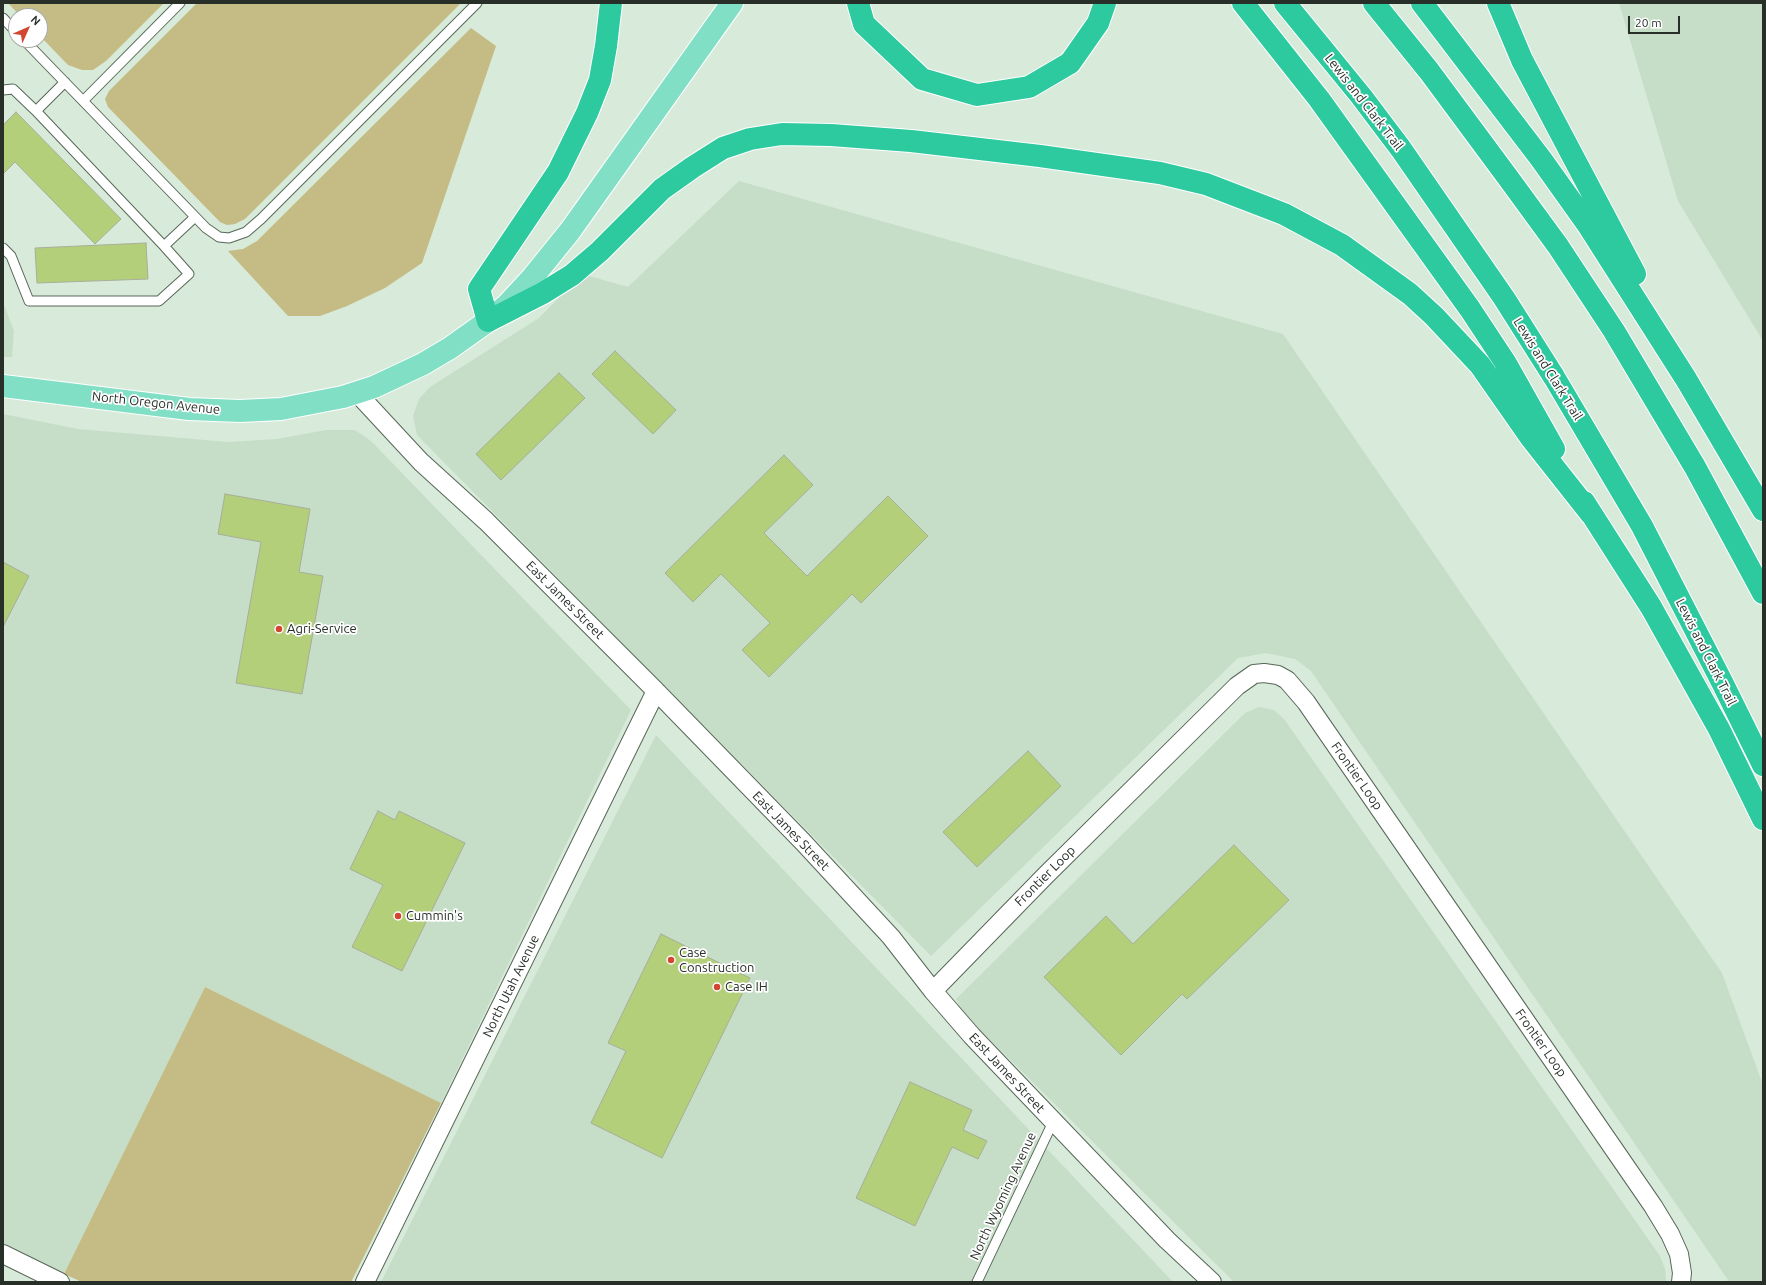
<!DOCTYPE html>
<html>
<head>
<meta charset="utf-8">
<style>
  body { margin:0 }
  #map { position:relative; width:1766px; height:1285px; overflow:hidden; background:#d8ead9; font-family:Ubuntu,sans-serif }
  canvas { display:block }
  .frame { position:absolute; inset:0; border:4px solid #282f29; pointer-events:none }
  .north { position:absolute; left:8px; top:8px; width:40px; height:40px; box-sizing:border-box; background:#fff; border:1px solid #a9aca9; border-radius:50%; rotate:45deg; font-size:11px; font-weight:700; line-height:16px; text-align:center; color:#282f29 }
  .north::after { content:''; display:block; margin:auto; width:14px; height:18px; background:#d34730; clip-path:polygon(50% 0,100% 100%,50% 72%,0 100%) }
  .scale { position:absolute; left:1628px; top:16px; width:52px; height:18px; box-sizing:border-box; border:2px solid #282f29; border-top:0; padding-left:5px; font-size:12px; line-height:14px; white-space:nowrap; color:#282f29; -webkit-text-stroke:3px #fff; paint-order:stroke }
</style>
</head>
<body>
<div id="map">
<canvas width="1766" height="1285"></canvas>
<div class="frame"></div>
<div class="north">N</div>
<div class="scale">20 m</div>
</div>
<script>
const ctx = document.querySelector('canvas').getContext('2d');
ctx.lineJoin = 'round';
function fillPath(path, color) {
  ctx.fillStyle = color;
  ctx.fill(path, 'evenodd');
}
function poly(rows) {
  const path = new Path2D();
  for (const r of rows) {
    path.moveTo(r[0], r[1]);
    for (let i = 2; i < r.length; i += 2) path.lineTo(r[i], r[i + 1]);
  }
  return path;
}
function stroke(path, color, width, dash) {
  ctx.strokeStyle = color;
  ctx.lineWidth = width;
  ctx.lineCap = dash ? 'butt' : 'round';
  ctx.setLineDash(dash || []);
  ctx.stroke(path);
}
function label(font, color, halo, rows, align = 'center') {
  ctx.font = font + ' Ubuntu,sans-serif';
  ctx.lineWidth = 3.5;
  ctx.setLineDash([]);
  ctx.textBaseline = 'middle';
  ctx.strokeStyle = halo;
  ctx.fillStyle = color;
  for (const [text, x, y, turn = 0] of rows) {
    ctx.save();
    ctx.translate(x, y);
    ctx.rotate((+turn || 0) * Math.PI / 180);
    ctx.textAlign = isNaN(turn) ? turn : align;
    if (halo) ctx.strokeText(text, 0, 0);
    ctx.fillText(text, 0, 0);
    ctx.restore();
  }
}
fillPath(poly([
  [1619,3,1763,3,1763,341,1678,201],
  [739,181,1283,334,1722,973,1763,1085,1763,1282,1725,1282,1728,1280,1311,671,1295,659,1266,653,1238,658,931,956,417,435,413,416,419,399,430,387,539,318,582,274,628,287],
  [3,302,14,331,12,357,3,357],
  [3,414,78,429,228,442,277,439,326,430,355,430,371,441,631,710,441,1103,205,987,64,1274,3,1243],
  [1259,707,1274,710,1284,719,1660,1256,1665,1269,1666,1282,1234,1282,963,1013,956,999,1245,713],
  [656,735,1173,1282,381,1282]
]), '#c6dec7');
fillPath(poly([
  [8,3,164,3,106,61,93,70,82,70,68,65,40,36,40,16,20,16],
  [197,3,461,3,245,219,235,224,227,225,220,222,108,107,105,99,109,91],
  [471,28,496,46,422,263,385,288,347,306,320,316,288,316,228,251,243,249,257,241],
  [205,987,441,1103,351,1282,82,1282,64,1274]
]), '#c4bc84');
const building = poly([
  [16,112,121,219,95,244,15,162,3,174,3,125,16,112],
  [146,243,148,279,37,283,35,248,146,243],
  [615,351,676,410,653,434,592,374,615,351],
  [559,373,585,398,501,480,476,454,559,373],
  [784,455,813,485,764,533,807,576,888,496,928,536,861,603,852,594,769,677,742,650,770,623,721,574,693,602,665,573,784,455],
  [225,494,310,509,299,572,323,576,302,694,236,683,261,542,218,534,225,494],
  [3,562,29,576,3,627,3,562],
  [1028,751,1061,786,977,867,943,832,1028,751],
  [378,811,395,820,399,811,465,843,402,971,352,947,383,885,350,869,378,811],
  [1234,845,1289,900,1187,999,1182,994,1121,1055,1044,977,1106,916,1133,944,1234,845],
  [661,934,750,978,662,1158,591,1123,626,1051,608,1043,661,934],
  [910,1082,972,1110,963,1130,987,1141,978,1159,952,1147,915,1226,856,1198,910,1082]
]);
fillPath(building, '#b3cf7a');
stroke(building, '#a7ae9a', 1);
const lane = poly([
  [3,18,16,32],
  [24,40,206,228,219,237,229,238,246,232,261,219,477,3],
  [65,82,36,111,164,246,195,217],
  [3,90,13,89,36,111],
  [83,101,180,3],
  [3,248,11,256,29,301,159,301,189,274,164,246],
  [977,1282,1053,1122]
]);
const street = poly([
  [357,393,421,462,486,521,656,691,803,842,891,937,933,991,972,1036,1167,1240,1212,1282],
  [933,991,1045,876,1237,686,1254,674,1264,673,1278,675,1287,680,1306,702,1653,1206,1670,1234,1679,1254,1682,1273,1681,1282],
  [3,1254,60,1282],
  [365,1282,656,691]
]);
const primary = poly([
  [3,386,189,409,240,411,281,409,343,397,374,387,423,364,450,348,488,321,507,305,532,278,570,231,732,3]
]);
const highway = poly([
  [611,3,606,46,600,80,587,113,558,172,479,289,488,321,543,293,572,275,600,251,662,189,693,167,723,148,750,139,782,134,831,135,911,141,1040,156,1160,173,1206,184,1284,214,1342,245,1410,294,1434,316,1480,365,1531,438,1591,514],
  [858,3,864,24,922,79,977,95,1029,87,1070,63,1098,23,1105,3],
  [1243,3,1319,99,1470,309,1505,362,1554,449],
  [1285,3,1361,96,1401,149,1504,298,1554,377,1642,526,1722,682,1763,765],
  [1374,3,1429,71,1509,179,1558,246,1614,331,1695,467,1763,593],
  [1422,3,1541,159,1588,225,1686,379,1763,510],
  [1498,3,1522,60,1635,274],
  [1584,502,1651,607,1719,729,1763,819]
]);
stroke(lane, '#576758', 11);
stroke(street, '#576758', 20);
stroke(primary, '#fff', 24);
stroke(highway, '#fff', 24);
stroke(lane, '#fff', 9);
stroke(street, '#fff', 18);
stroke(primary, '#81dfc5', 22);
stroke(highway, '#2dc99f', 22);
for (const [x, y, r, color] of [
  [279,629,4,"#d34730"],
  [398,916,4,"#d34730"],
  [671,960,4,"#d34730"],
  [717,987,4,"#d34730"]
]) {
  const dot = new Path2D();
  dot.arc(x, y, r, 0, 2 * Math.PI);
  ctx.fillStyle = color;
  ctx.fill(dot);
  stroke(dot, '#fff', 1.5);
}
label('13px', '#282f29', '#fff', [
  ["Lewis and Clark Trail",1364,102,52],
  ["Lewis and Clark Trail",1548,369,58],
  ["North Oregon Avenue",156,403,6],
  ["East James Street",565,600,45],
  ["Lewis and Clark Trail",1706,652,63],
  ["Frontier Loop",1357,776,55],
  ["East James Street",791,831,46],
  ["Frontier Loop",1045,876,-45],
  ["North Utah Avenue",511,986,-64],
  ["Frontier Loop",1541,1043,55],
  ["East James Street",1007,1073,47],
  ["North Wyoming Avenue",1003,1196,-65]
]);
label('13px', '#282f29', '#fff', [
  ["Agri-Service",287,629],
  ["Cummin's",406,916],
  ["Case",679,953],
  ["Construction",679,968],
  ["Case IH",725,987]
], 'left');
</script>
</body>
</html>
